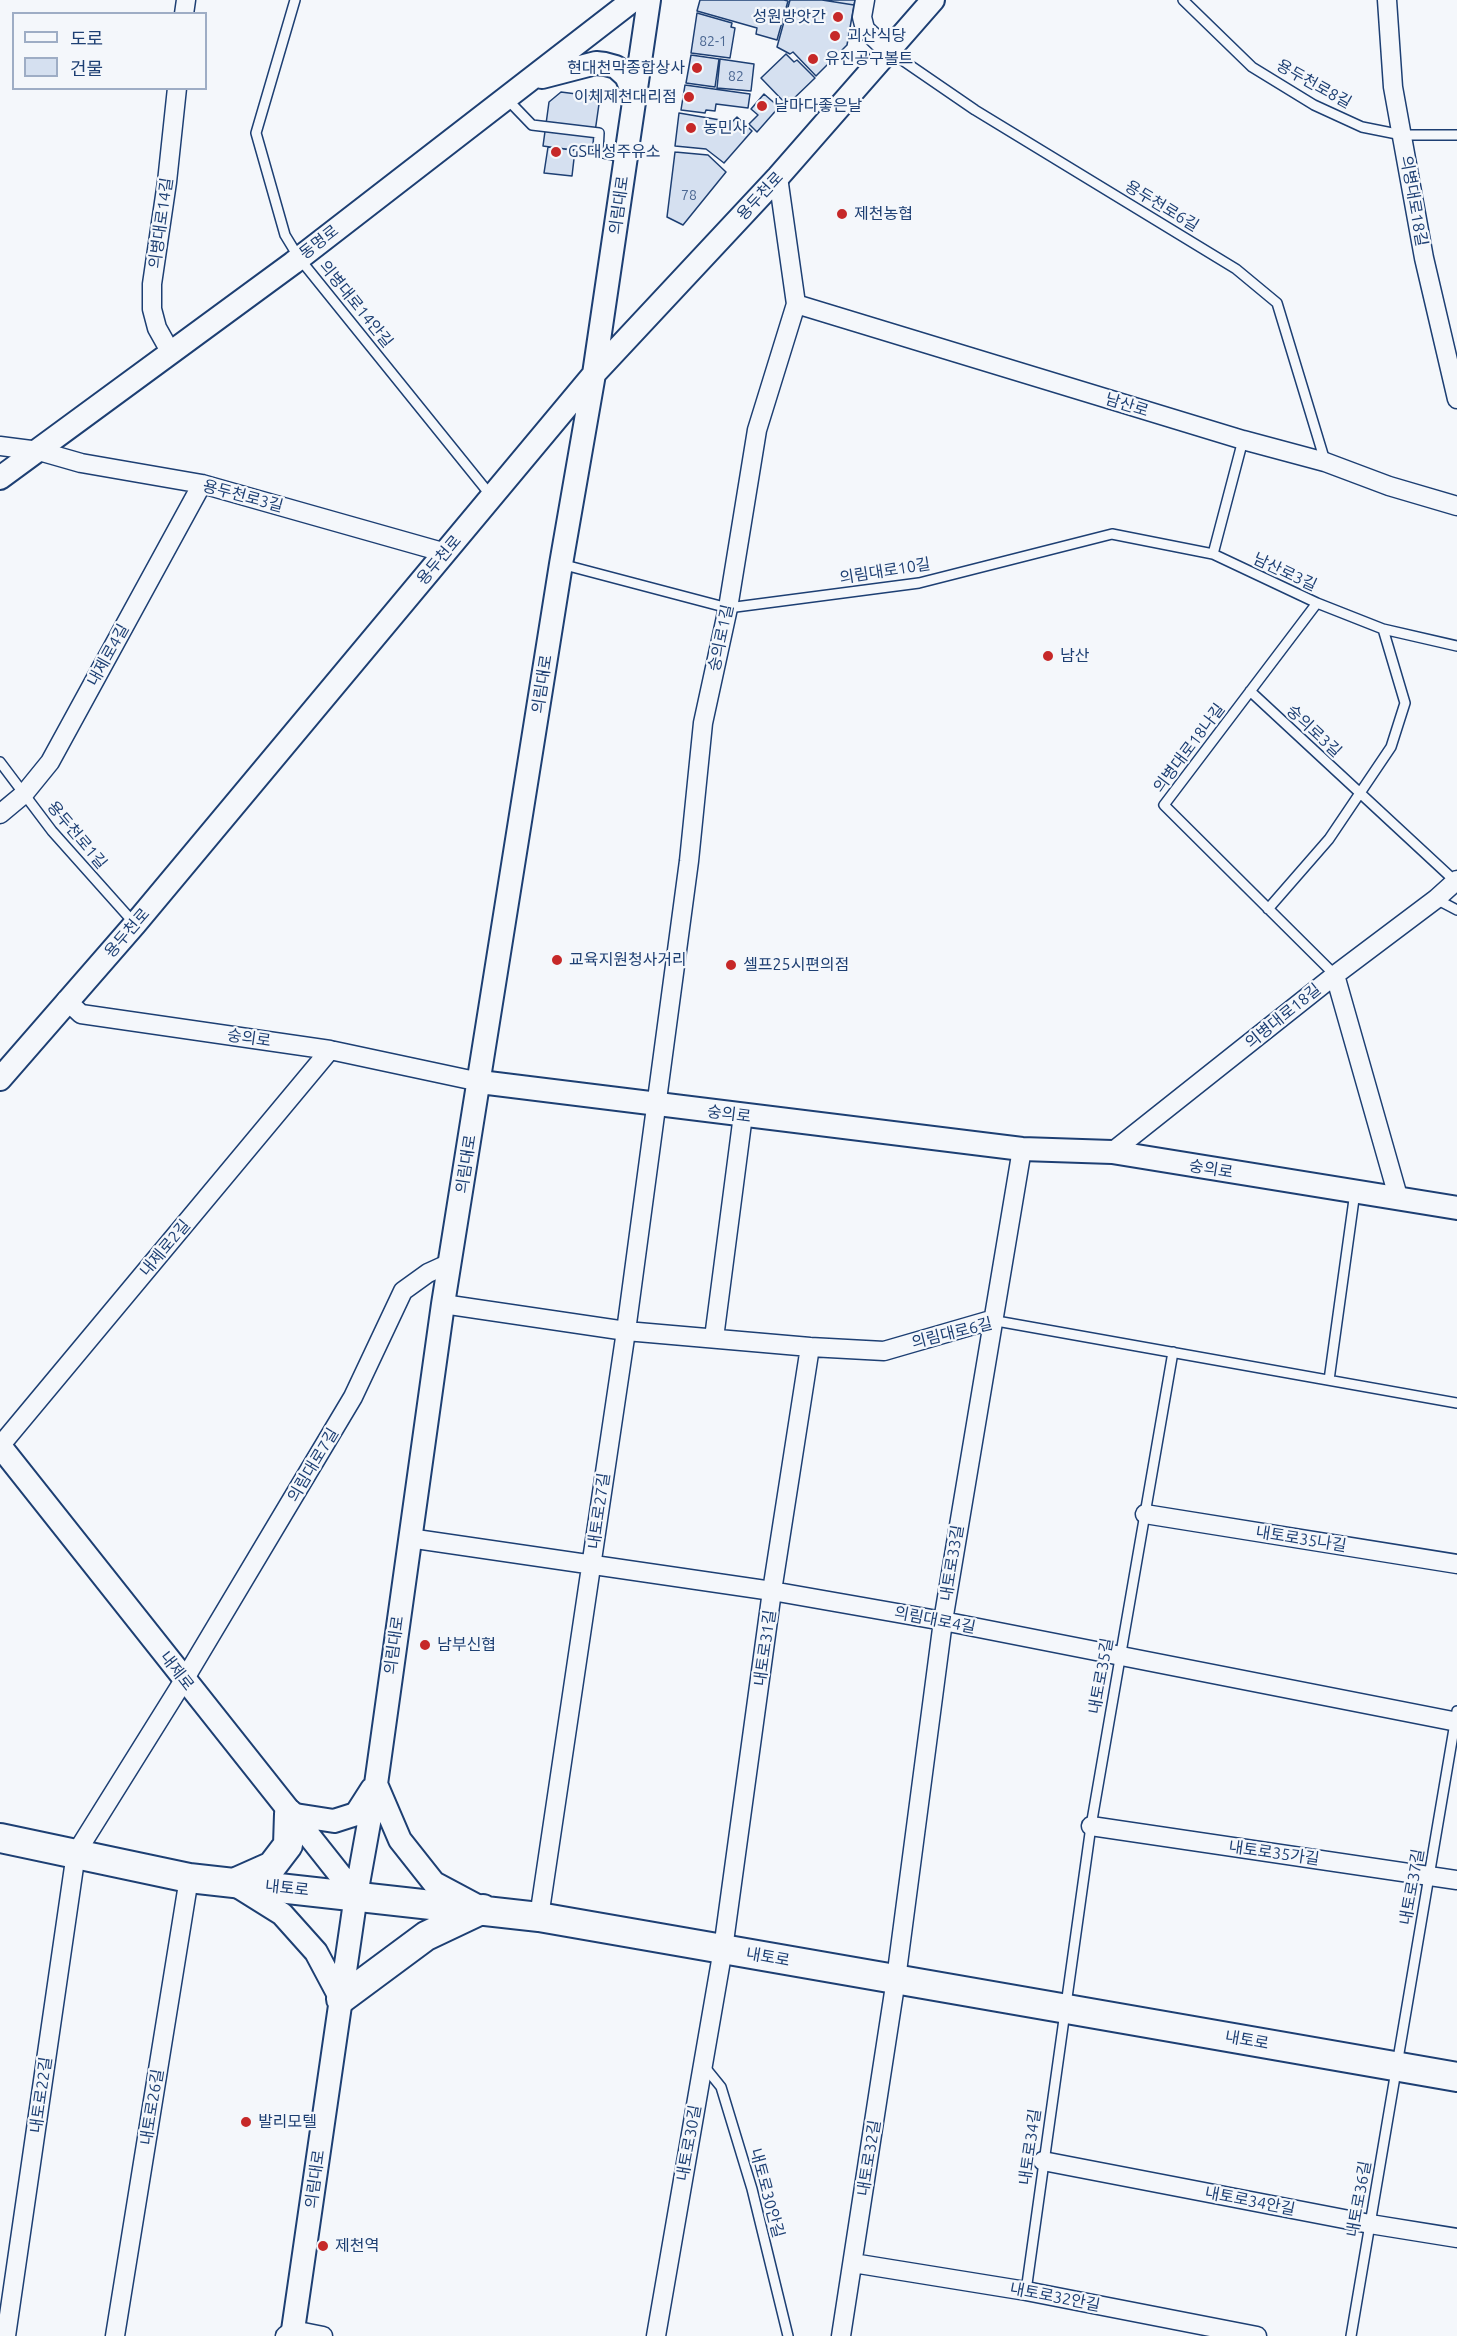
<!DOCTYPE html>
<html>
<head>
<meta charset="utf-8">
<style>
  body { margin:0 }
  #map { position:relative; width:1457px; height:2336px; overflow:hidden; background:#f4f7fb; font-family:Ubuntu,"Noto Sans KR",sans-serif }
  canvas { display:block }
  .legend { position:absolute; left:12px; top:12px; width:195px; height:78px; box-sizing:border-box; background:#f4f7fb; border:2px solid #9eadc5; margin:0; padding:8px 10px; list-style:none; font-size:18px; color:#1d3f73 }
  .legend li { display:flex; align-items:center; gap:12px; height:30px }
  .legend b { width:30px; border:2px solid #9eadc5 }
</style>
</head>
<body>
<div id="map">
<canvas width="1457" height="2336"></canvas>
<ul class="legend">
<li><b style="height:8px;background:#f4f7fb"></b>도로</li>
<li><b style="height:16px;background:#d5e0f0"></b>건물</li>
</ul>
</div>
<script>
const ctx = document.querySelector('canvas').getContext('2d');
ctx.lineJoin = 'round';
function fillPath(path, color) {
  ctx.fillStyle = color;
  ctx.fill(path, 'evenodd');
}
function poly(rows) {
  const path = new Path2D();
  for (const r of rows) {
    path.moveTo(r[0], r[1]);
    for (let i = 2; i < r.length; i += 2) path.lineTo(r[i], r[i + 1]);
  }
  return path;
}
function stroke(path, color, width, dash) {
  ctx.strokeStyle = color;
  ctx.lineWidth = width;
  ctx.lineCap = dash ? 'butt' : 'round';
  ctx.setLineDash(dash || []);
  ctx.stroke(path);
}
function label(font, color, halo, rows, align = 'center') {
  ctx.font = font + ' Ubuntu,"Noto Sans KR",sans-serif';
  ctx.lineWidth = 4.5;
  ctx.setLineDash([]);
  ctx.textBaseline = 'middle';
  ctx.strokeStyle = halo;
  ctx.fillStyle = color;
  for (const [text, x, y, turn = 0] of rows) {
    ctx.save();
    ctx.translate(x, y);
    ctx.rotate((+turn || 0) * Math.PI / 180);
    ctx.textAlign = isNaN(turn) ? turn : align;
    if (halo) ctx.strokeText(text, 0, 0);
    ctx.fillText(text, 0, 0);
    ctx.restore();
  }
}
const building = poly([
  [700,0,784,0,788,1,777,40,756,34,757,28,697,11,700,0],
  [790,0,822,0,854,5,847,45,816,76,793,52,790,54,777,47,790,0],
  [822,0,855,0,854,5,822,0],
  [697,13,732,23,731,27,735,28,730,58,691,53,697,13],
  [786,54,794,62,797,60,815,78,787,105,761,78,786,54],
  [691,55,719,59,715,87,686,83,691,55],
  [720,59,754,64,751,91,717,88,720,59],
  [685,85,750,94,748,108,716,104,715,111,706,110,705,113,681,110,685,85],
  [561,92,600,97,592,153,543,146,549,102,561,92],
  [764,94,779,107,757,132,749,124,758,115,751,109,764,94],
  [679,113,732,122,737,117,752,131,724,163,706,149,675,146,679,113],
  [548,147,575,150,572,176,544,173,548,147],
  [675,152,708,155,726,172,683,225,667,217,675,152]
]);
fillPath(building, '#d5e0f0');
stroke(building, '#1d3f73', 1.5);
const service = poly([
  [295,0,256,133,285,235,299,258,492,497],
  [1183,0,1252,67,1314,105,1362,127,1402,135,1457,135],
  [889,51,975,110,1236,269,1277,303,1325,461],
  [506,98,532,125,599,133,598,152,626,158],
  [1213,554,1243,440],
  [561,564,728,608,919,583,1112,534,1213,554,1317,603,1383,629,1457,646],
  [1317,603,1164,805,1335,975],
  [1250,691,1455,881],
  [0,762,52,831,135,924],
  [1436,899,1457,910],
  [1268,909,1329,839,1391,747,1405,703,1383,629],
  [991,1320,1457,1403],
  [1329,1380,1355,1192],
  [704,2066,721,2087,752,2189,788,2336],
  [1026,2291,1091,1826,1173,1352],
  [1351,2336,1457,1711]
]);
const minor = poly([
  [865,0,862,17,865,29,887,50],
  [1387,0,1393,87,1424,258,1457,399],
  [184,14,186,0],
  [796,304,1243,440,1325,462,1389,486,1457,506],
  [171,353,157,328,152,309,152,284,167,182,177,88],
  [0,446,39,451,81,463,202,484,446,553],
  [0,814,24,794,50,762,202,484],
  [1335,975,1399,1200],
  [66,1000,81,1014,330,1050,480,1082],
  [1112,1152,1335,975,1436,899,1457,880],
  [443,1304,626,1331,810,1347,884,1351,991,1320],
  [714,1338,743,1115],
  [0,1446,330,1050],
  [1145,1514,1457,1564],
  [409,1538,772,1591,943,1621,1457,1722],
  [1091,1826,1457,1880],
  [539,1917,626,1331,689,861,703,723,728,608,757,430,796,304,778,177],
  [1043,2161,1370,2224,1457,2238],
  [853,2263,1026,2291,1257,2336],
  [6,2336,76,1853,184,1680,353,1397,403,1291,428,1273,450,1263],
  [115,2336,189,1878],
  [285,2336,293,2330,323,2336],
  [656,2336,723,1949,772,1591,810,1347],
  [841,2336,896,1979,943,1621,1022,1149]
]);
const tertiary = poly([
  [542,77,596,63,605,64,616,67,626,76,635,97],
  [0,478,293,263,633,0],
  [0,1079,135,924,594,374,778,177,933,0],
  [480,1082,1022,1149,1112,1152,1457,1208],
  [0,1446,356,1895],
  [376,1784,400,1840,434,1883,479,1907],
  [289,1814,334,1821,356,1814,372,1789],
  [234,1884,282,1914,316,1952,341,1999],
  [293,2330,356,1895,376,1784,443,1304,561,564,594,374,649,0]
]);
const primary = poly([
  [0,1838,189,1878,539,1917,1457,2077],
  [236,1882,272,1866,288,1845,289,1814],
  [341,1999,426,1936,483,1909]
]);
stroke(service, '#1d3f73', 12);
stroke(minor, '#1d3f73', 21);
stroke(tertiary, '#1d3f73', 26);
stroke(primary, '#1d3f73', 32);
stroke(service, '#f4f7fb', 9);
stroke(minor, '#f4f7fb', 18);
stroke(tertiary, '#f4f7fb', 22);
stroke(primary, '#f4f7fb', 28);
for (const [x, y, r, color] of [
  [838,17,6,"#c62828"],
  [835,36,6,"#c62828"],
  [813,59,6,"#c62828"],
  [697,68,6,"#c62828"],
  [689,97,6,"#c62828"],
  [762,106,6,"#c62828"],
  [691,128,6,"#c62828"],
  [556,152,6,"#c62828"],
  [842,214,6,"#c62828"],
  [1048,656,6,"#c62828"],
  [557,960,6,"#c62828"],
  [731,965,6,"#c62828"],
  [425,1645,6,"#c62828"],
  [246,2122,6,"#c62828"],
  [323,2246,6,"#c62828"]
]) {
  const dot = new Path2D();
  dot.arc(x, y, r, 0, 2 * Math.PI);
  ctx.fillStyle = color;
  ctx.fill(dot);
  stroke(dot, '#f4f7fb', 2);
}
label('14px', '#4b6792', null, [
  ["82-1",713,41],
  ["82",736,76],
  ["78",689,195]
]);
label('16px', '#1d3f73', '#f4f7fb', [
  ["성원방앗간",826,17,"right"],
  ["괴산식당",847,36],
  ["유진공구볼트",825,59],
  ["현대천막종합상사",685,68,"right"],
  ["이체제천대리점",677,97,"right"],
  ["날마다좋은날",774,106],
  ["농민사",703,128],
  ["GS대성주유소",568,152],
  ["제천농협",854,214],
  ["남산",1060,656],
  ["교육지원청사거리",569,960],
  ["셀프25시편의점",743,965],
  ["남부신협",437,1645],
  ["발리모텔",258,2122],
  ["제천역",335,2246]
], 'left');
label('16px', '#1d3f73', '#f4f7fb', [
  ["용두천로8길",1314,84,29],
  ["용두천로",760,196,-47],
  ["의병대로18길",1414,201,80],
  ["의림대로",619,205,-82],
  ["용두천로6길",1162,206,31],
  ["의병대로14길",161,223,-82],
  ["동명로",319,242,-38],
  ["의병대로14안길",356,304,51],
  ["남산로",1127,405,17],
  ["용두천로3길",243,496,15],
  ["용두천로",439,560,-50],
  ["의림대로10길",885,571,-9],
  ["남산로3길",1285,572,25],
  ["숭의로1길",721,638,-78],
  ["내제로4길",108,655,-61],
  ["의림대로",542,684,-81],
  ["숭의로3길",1314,731,43],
  ["의병대로18나길",1189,748,-53],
  ["용두천로1길",77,835,50],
  ["용두천로",127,933,-49],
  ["의병대로18길",1283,1016,-39],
  ["숭의로",249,1038,8],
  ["숭의로",729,1114,7],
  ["의림대로",466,1164,-81],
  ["숭의로",1211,1169,9],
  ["내제로2길",165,1248,-50],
  ["의림대로6길",952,1333,-14],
  ["의림대로7길",313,1465,-59],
  ["내토로27길",599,1511,-82],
  ["내토로35나길",1301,1539,9],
  ["내토로33길",952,1563,-81],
  ["의림대로4길",935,1620,11],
  ["의림대로",394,1645,-82],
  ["내토로31길",765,1648,-82],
  ["내제로",177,1671,52],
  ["내토로35길",1101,1676,-80],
  ["내토로35가길",1274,1853,8],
  ["내토로37길",1412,1887,-80],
  ["내토로",287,1888,6],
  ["내토로",768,1957,10],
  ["내토로",1247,2040,10],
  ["내토로22길",41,2095,-82],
  ["내토로26길",152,2107,-81],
  ["내토로30길",689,2143,-80],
  ["내토로34길",1030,2147,-82],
  ["내토로32길",869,2158,-81],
  ["의림대로",315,2179,-82],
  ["내토로30안길",767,2193,75],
  ["내토로36길",1359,2199,-80],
  ["내토로34안길",1250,2201,11],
  ["내토로32안길",1055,2297,11]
]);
</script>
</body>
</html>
